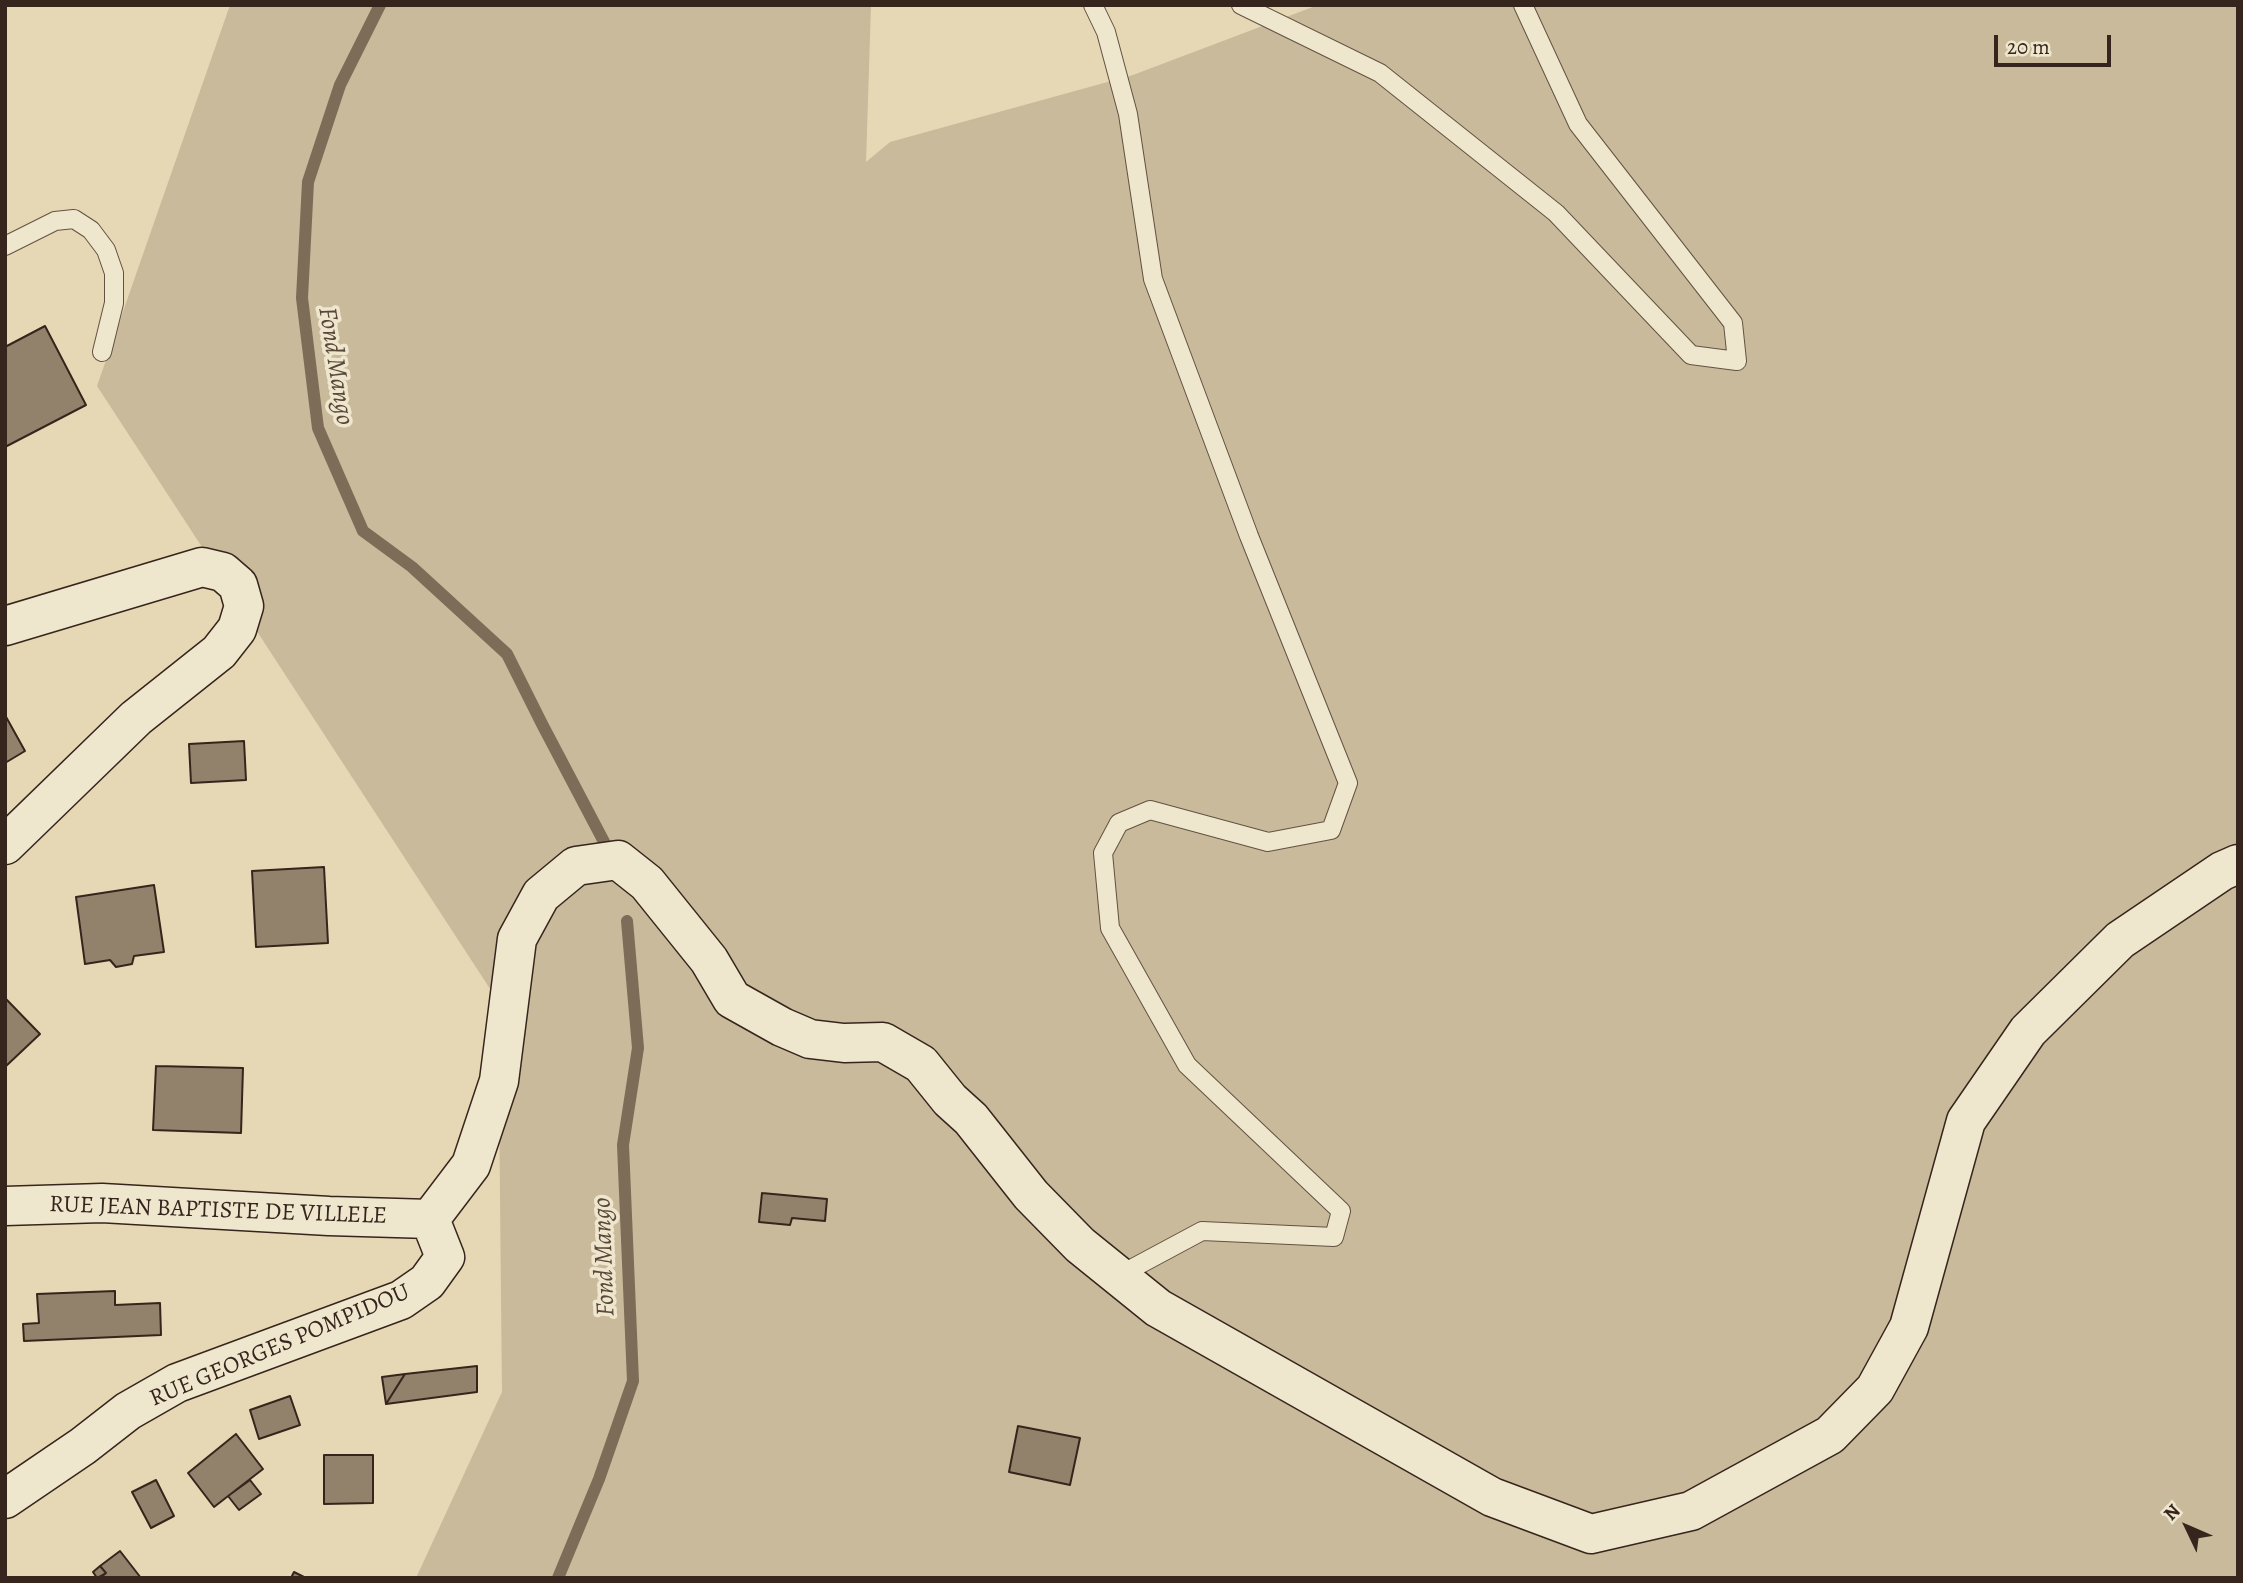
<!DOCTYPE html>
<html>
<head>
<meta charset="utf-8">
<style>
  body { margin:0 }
  #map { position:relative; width:2243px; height:1583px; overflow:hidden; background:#e6d8b4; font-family:Alegreya,serif }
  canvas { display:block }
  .frame { position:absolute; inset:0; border:7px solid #36251c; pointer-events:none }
  .north { position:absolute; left:2152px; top:1492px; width:70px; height:70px; -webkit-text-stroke:5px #efe6ce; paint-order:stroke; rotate:314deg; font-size:19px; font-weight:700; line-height:28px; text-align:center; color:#36251c }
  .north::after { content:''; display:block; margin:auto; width:24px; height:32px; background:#36251c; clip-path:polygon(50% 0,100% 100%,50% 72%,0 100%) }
  .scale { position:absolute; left:1994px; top:35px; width:117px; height:32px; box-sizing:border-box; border:4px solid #36251c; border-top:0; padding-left:9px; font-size:21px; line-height:24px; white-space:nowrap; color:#36251c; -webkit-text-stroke:5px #efe6ce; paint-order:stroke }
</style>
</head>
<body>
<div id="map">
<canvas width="2243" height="1583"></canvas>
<div class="frame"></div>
<div class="north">N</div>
<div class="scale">20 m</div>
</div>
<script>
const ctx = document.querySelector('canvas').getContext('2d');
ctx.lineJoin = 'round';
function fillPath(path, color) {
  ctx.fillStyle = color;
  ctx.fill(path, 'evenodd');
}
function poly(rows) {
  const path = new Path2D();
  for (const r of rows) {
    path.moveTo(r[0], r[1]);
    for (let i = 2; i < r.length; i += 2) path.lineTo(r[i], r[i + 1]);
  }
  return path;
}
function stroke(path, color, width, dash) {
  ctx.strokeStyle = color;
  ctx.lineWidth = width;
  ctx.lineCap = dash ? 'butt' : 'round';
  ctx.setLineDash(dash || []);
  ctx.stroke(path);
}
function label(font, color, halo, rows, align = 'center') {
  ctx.font = font + ' Alegreya,serif';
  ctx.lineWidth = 7;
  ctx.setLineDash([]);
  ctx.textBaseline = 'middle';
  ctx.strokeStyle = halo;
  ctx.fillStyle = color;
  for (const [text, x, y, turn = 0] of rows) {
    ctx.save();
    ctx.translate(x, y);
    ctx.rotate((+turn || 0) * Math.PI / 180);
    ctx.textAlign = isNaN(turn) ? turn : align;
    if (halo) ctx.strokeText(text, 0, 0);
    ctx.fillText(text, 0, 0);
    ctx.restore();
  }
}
fillPath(poly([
  [230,5,871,5,866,162,890,142,1133,75,1318,5,2238,5,2238,1578,416,1578,502,1392,498,1001,97,386]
]), '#c8ba9a');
stroke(poly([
  [380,5,340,85,308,182,302,298,318,428,363,531,412,567,507,654,542,724,612,857],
  [558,1578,599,1479,633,1381,623,1145,638,1048,627,921]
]), '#7c6c58', 12);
const building = poly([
  [45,326,86,405,5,447,5,347,45,326],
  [5,715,25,751,5,763,5,715],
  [244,741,246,780,191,783,189,744,244,741],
  [324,867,328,943,256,947,252,871,324,867],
  [154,885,164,952,134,956,132,964,116,967,110,960,85,964,76,897,154,885],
  [5,998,40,1034,5,1067,5,998],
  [156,1066,243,1068,241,1133,153,1130,156,1066],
  [762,1193,827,1199,825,1221,792,1218,790,1225,759,1222,762,1193],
  [115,1291,115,1305,160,1303,161,1335,24,1341,23,1324,39,1323,37,1294,115,1291],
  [477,1366,477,1392,386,1404,405,1374,477,1366],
  [405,1374,401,1380,386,1404,382,1377,405,1374],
  [290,1396,300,1425,259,1439,250,1410,290,1396],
  [1018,1426,1080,1438,1070,1485,1009,1472,1018,1426],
  [236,1434,263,1469,214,1507,188,1473,236,1434],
  [324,1455,373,1455,373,1503,324,1504,324,1455],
  [156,1480,174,1516,151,1528,132,1492,156,1480],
  [250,1480,261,1494,239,1510,228,1496,250,1480],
  [120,1551,141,1578,100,1578,106,1573,100,1566,120,1551],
  [100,1566,106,1573,97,1578,93,1572,100,1566],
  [294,1572,306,1578,291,1578,294,1572]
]);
fillPath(building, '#92826b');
stroke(building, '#36251c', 2);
const service = poly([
  [1093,5,1106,32,1128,114,1153,279,1249,536,1348,783,1331,830,1268,842,1150,810,1119,823,1103,853,1110,928,1187,1065,1341,1211,1334,1237,1202,1231,1118,1276],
  [1241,5,1380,73,1556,213,1691,355,1737,361,1733,323,1578,124,1523,5],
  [5,246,55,221,74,219,91,230,106,250,114,273,114,303,102,352]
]);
const secondary = poly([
  [5,626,202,567,223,572,238,585,244,606,237,629,219,652,136,718,5,845],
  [5,1206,102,1203,329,1216,430,1219],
  [430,1219,471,1165,499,1081,517,939,541,895,576,866,618,860,647,883,709,960,732,999,782,1027,810,1039,844,1043,883,1042,921,1064,950,1100,971,1119,1031,1195,1080,1245,1158,1308,1492,1497,1591,1534,1691,1511,1830,1435,1875,1389,1909,1327,1966,1121,2028,1031,2120,940,2222,871,2238,864],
  [5,1499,83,1446,128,1411,177,1383,401,1300,427,1282,445,1257,430,1219]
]);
stroke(service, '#625242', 20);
stroke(secondary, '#36251c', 41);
stroke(service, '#efe6ce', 18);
stroke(secondary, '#efe6ce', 38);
label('24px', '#36251c', '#efe6ce', [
  ["RUE JEAN BAPTISTE DE VILLELE",218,1211,2],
  ["RUE GEORGES POMPIDOU",280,1346,-23]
]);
label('italic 26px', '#59483a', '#efe6ce', [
  ["Fond Mango",335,366,81],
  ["Fond Mango",605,1257,-92]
]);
</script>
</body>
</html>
